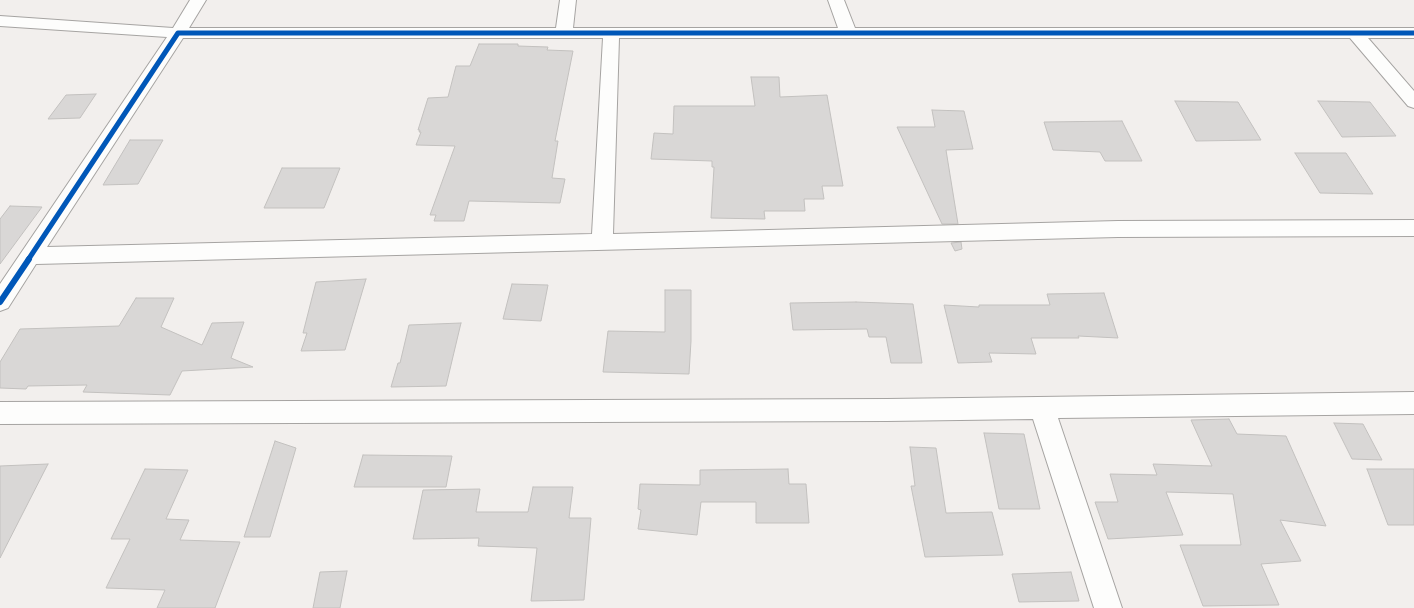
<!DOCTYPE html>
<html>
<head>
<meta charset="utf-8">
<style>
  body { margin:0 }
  canvas { display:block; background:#f2efed }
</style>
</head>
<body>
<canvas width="1414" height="608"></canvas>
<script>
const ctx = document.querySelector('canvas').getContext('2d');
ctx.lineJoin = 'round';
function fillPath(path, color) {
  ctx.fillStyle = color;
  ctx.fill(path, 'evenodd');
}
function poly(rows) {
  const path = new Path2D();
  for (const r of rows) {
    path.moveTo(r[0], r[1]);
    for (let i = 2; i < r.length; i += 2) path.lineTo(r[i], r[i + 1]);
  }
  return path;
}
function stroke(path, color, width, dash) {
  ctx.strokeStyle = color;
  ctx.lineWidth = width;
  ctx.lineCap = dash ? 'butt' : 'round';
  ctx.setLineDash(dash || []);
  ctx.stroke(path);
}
const building = poly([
  [479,44,518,44,518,46,548,47,547,50,573,51,555,141,558,141,552,178,565,179,560,203,469,201,464,221,434,221,436,215,430,215,455,146,416,145,421,132,419,132,420,130,418,130,428,98,448,97,456,66,470,66,479,44],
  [751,77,779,77,780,97,827,95,843,186,822,186,824,199,804,199,805,211,764,211,765,219,711,218,714,167,712,167,712,161,651,159,654,133,673,134,674,106,755,106,751,77],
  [96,94,80,118,48,119,66,95,96,94],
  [1175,101,1238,102,1261,140,1196,141,1175,101],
  [1318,101,1370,102,1396,136,1342,137,1318,101],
  [932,110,964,111,973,149,946,150,958,224,942,224,897,127,935,127,932,110],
  [1122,121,1142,161,1105,161,1100,152,1053,150,1044,122,1122,121],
  [130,140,163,140,138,184,103,185,130,140],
  [1295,153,1346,153,1373,194,1320,193,1295,153],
  [282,168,340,168,324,208,264,208,282,168],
  [10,206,42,207,0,264,0,219,10,206],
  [961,242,962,249,955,251,951,243,961,242],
  [366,279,345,350,301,351,307,333,303,333,316,282,366,279],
  [512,284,548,285,541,321,503,319,512,284],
  [665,290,691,290,691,341,689,374,603,372,608,331,665,332,665,290],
  [1104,293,1118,338,1078,336,1079,338,1031,338,1036,354,989,353,992,362,958,363,944,305,979,307,979,305,1050,305,1047,294,1104,293],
  [136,298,174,298,161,327,202,345,212,323,244,322,231,358,253,367,182,371,170,395,83,392,87,385,28,386,26,389,0,388,0,362,20,329,119,326,136,298],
  [856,302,913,304,922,363,891,363,886,337,869,337,867,329,793,330,790,303,856,302],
  [461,323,446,386,391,387,398,363,400,363,409,325,461,323],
  [1229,419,1237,434,1286,436,1326,526,1280,520,1301,561,1261,564,1279,605,1203,606,1180,545,1241,545,1233,494,1166,492,1183,535,1108,539,1095,502,1118,502,1110,474,1157,475,1153,464,1212,466,1191,420,1229,419],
  [1334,423,1363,424,1382,460,1352,459,1334,423],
  [984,433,1024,434,1040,509,999,509,984,433],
  [275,441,296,448,270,537,244,537,275,441],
  [910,447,936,448,946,513,992,512,1003,555,925,557,911,486,915,486,910,447],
  [363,455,452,456,446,487,354,487,363,455],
  [48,464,0,558,0,466,48,464],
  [145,469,188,470,166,519,189,520,180,540,240,542,215,608,157,608,165,590,106,588,130,539,111,539,145,469],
  [788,469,789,484,806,484,809,523,756,523,756,502,701,502,697,535,638,529,641,510,638,509,640,484,700,485,700,470,788,469],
  [1367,469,1414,469,1414,525,1388,525,1367,469],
  [533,487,573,487,569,518,591,518,584,600,531,601,537,548,478,546,479,538,413,539,423,490,480,489,476,512,528,512,533,487],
  [347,571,340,608,313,608,320,572,347,571],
  [1071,572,1079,601,1019,602,1012,574,1071,572]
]);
fillPath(building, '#d9d7d6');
stroke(building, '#c3c1bf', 1);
const minor = poly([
  [190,0,206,0,189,28,556,28,560,0,576,0,573,28,838,28,828,0,844,0,855,28,1414,28,1414,38,1368,38,1414,91,1414,108,1408,106,1350,38,619,38,613,234,1118,221,1414,220,1414,236,1118,237,36,264,8,308,0,311,0,284,167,37,0,26,0,16,173,28,190,0],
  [183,38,603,38,592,234,47,247,183,38],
  [1414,392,1414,414,1058,418,1122,608,1094,608,1033,419,887,421,0,424,0,402,887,399,1414,392]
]);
stroke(minor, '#a6a4a2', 2);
fillPath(minor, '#fdfdfc');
stroke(poly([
  [28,260,178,33,1414,33]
]), '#0057b8', 5);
stroke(poly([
  [0,302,29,259]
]), '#0057b8', 6);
</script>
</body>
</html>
